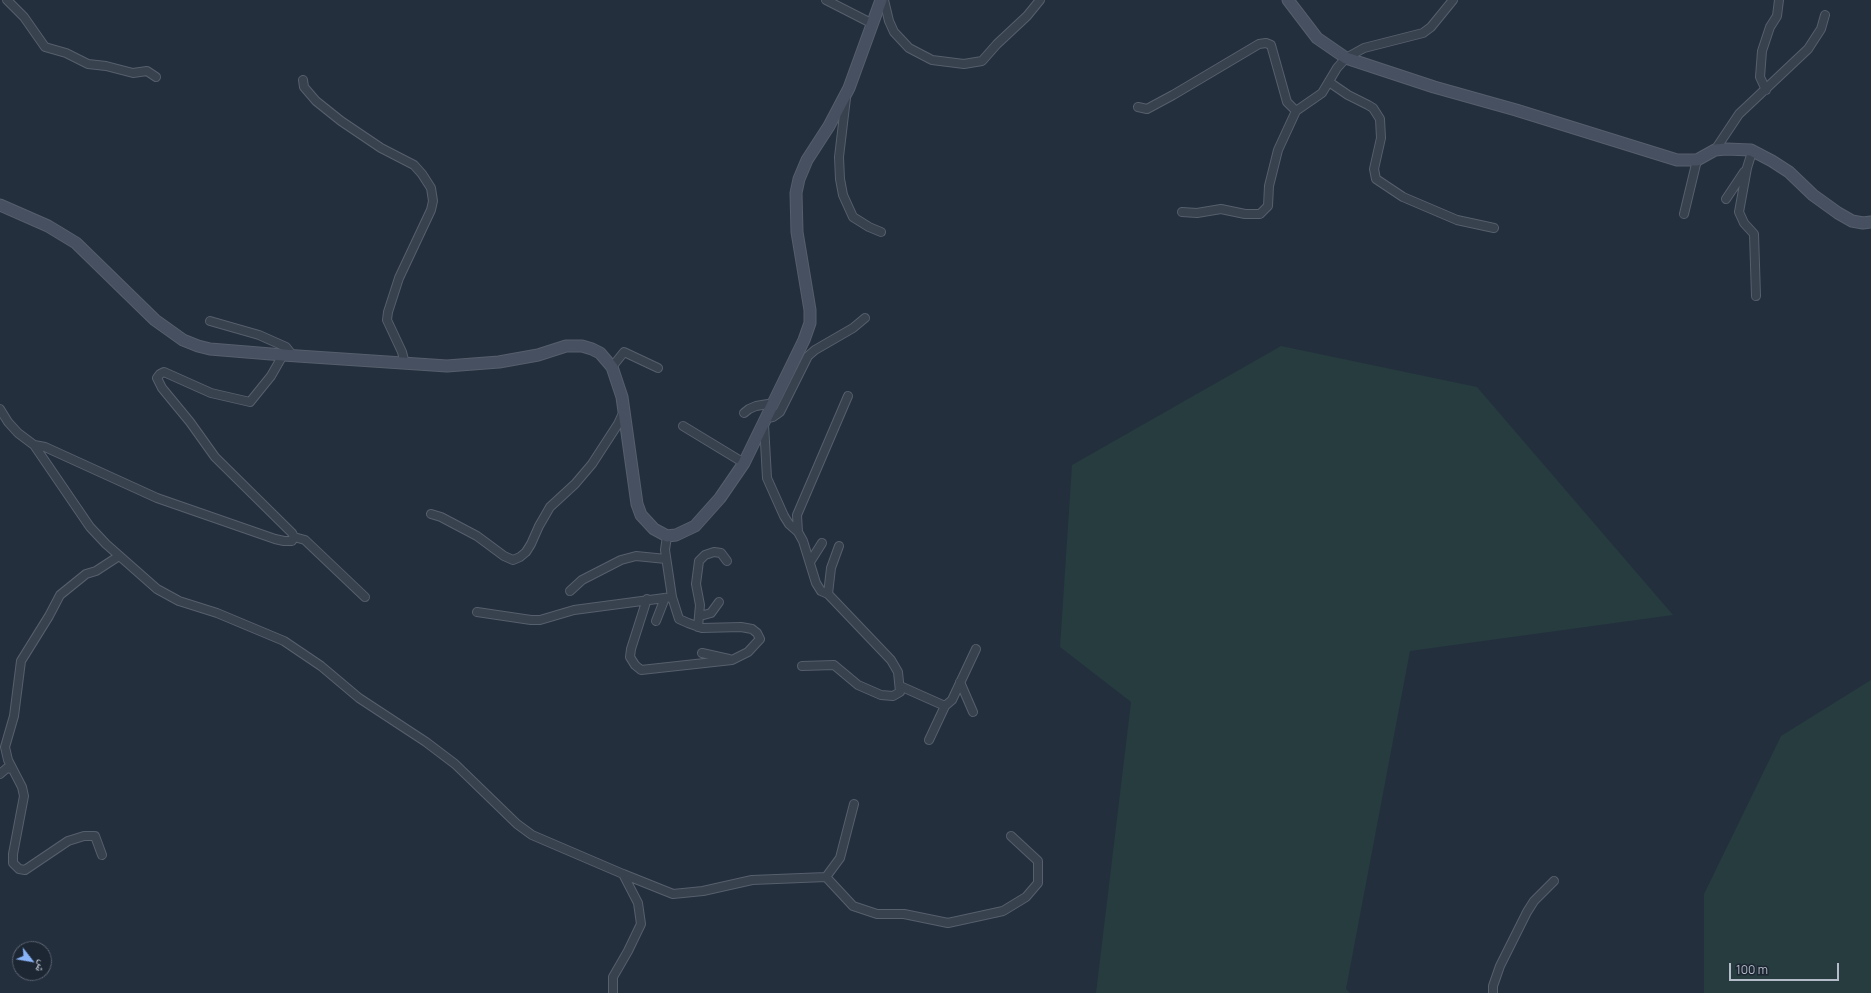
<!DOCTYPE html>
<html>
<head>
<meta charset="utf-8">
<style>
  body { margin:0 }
  #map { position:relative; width:1871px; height:993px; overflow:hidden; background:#242f3e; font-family:Manrope,"Noto Naskh Arabic",sans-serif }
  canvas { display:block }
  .north { position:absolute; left:12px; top:941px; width:40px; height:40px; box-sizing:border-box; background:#1d2633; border:1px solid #59626f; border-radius:50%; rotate:121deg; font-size:11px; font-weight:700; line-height:16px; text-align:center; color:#b4bcc9 }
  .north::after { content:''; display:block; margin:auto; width:14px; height:18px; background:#8ab4f8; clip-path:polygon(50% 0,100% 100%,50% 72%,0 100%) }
  .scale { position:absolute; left:1729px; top:963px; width:110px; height:18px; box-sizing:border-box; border:2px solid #b4bcc9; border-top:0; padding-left:5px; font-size:12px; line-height:14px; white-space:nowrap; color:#b4bcc9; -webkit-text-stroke:3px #1d2633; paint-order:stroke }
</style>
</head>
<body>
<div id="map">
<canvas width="1871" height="993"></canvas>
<div class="north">ش</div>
<div class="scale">100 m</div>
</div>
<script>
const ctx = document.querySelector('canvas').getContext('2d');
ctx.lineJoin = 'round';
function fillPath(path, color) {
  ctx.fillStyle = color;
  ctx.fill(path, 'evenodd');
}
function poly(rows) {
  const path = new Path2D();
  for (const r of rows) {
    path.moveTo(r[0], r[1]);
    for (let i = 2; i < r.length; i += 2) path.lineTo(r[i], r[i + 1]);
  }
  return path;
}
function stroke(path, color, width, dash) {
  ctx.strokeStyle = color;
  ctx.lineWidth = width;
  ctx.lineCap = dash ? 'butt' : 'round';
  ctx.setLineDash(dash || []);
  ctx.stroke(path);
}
fillPath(poly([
  [1281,346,1477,387,1673,615,1410,651,1346,989,1350,993,1096,993,1131,702,1060,647,1072,465],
  [1871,680,1871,993,1704,993,1704,894,1781,736]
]), '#263c3f');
const street = poly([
  [7,0,24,17,45,47,66,53,88,64,106,66,133,73,147,71,156,77],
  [826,0,871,23],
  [884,0,889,21,894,32,909,48,932,60,964,64,982,61,997,44,1027,16,1040,0],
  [303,80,304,87,316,101,341,121,381,148,414,165,422,174,431,188,433,201,431,210,399,278,388,312,387,320,402,352,405,364],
  [1329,82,1348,95,1368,105,1373,108,1380,119,1381,138,1374,169,1376,179,1403,197,1457,220,1494,228],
  [1766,90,1760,77,1762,51,1770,27,1777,16,1779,0],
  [846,98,839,157,840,179,843,195,853,217,869,227,881,232],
  [1138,107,1147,109,1173,95,1259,44,1266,43,1271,45,1287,102,1296,111],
  [1715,150,1739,114,1808,49,1821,29,1825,15],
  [1752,152,1747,168,1739,212,1744,223,1754,234,1756,296],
  [1726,199,1744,172],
  [1182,212,1197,213,1221,209,1245,214,1260,214,1268,206,1269,186,1278,150,1296,111,1322,93,1337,68,1346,58,1364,48,1423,33,1431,27,1453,0],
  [1684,214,1697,160],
  [210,321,259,335,286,347,293,356],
  [612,367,624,352,658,368],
  [0,409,8,422,18,433,34,445,90,527,106,544,157,589,179,601,217,613,284,641,321,666,359,698,426,742,455,764,517,824,532,835,623,874,673,894,703,891,752,880,826,877,853,906,877,914,904,914,948,923,1003,911,1026,897,1038,883,1038,861,1011,836],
  [744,413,749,409,756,406,774,403],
  [767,418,773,417,780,412,808,356,815,350,853,328,865,318],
  [764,424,767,478,784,516,789,524,798,532,803,541,816,583,821,591,828,594,891,660,898,672,900,692,893,696,881,695,858,685,834,665,802,666],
  [683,426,744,463],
  [34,445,45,447,157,498,275,539,284,541,292,541,294,537,292,533,215,457,190,422,162,388,157,378,160,374,164,372,211,393,250,402,271,376,283,355],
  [431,514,441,517,477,536,504,556,513,560,520,557,526,552,531,544,539,526,550,507,575,484,592,464,618,424,624,411],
  [798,532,797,515,848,396],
  [294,537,305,540,365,597],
  [810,562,822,543],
  [570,591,582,580,621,560,636,556,666,559],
  [828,594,831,568,839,546],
  [647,599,631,649,630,657,635,665,641,670,732,660,748,652,760,639,757,633,752,629,741,627,702,628,688,623,679,619,672,597],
  [477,612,531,620,540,620,574,610,672,597,665,550,667,536],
  [700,616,711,613,719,602],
  [656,621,665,598],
  [698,627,700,605,696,584,699,561,705,555,714,552,721,553,727,561],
  [702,653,729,659],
  [960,682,973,712],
  [900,686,945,706,952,700,976,649],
  [929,740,945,706],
  [0,774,7,768,12,769],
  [102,855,95,836,84,836,68,841,25,870,19,869,13,863,13,854,24,796,22,787,8,760,5,747,14,716,21,661,49,616,60,595,86,574,96,571,119,556],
  [826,877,840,858,854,804],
  [613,993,613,977,628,951,641,924,638,903,623,874],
  [1493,993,1493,986,1500,966,1527,912,1534,901,1554,881]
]);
const secondary = poly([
  [1288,0,1317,38,1346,58,1434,87,1516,110,1677,160,1697,160,1715,150,1726,149,1751,150,1772,161,1789,172,1813,195,1838,213,1852,221,1863,223,1871,222],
  [0,205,48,226,76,243,155,320,183,340,198,346,210,349,283,355,447,366,499,362,538,355,566,346,582,346,592,349,600,353,612,367,622,397,637,504,641,515,654,529,667,536,676,535,695,526,720,498,744,463,804,340,810,323,810,310,797,232,796,193,799,179,807,160,829,126,849,88,881,0]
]);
stroke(street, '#565f6c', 10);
stroke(secondary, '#565f6c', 13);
stroke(street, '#38414e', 8);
stroke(secondary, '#465061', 11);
</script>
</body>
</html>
